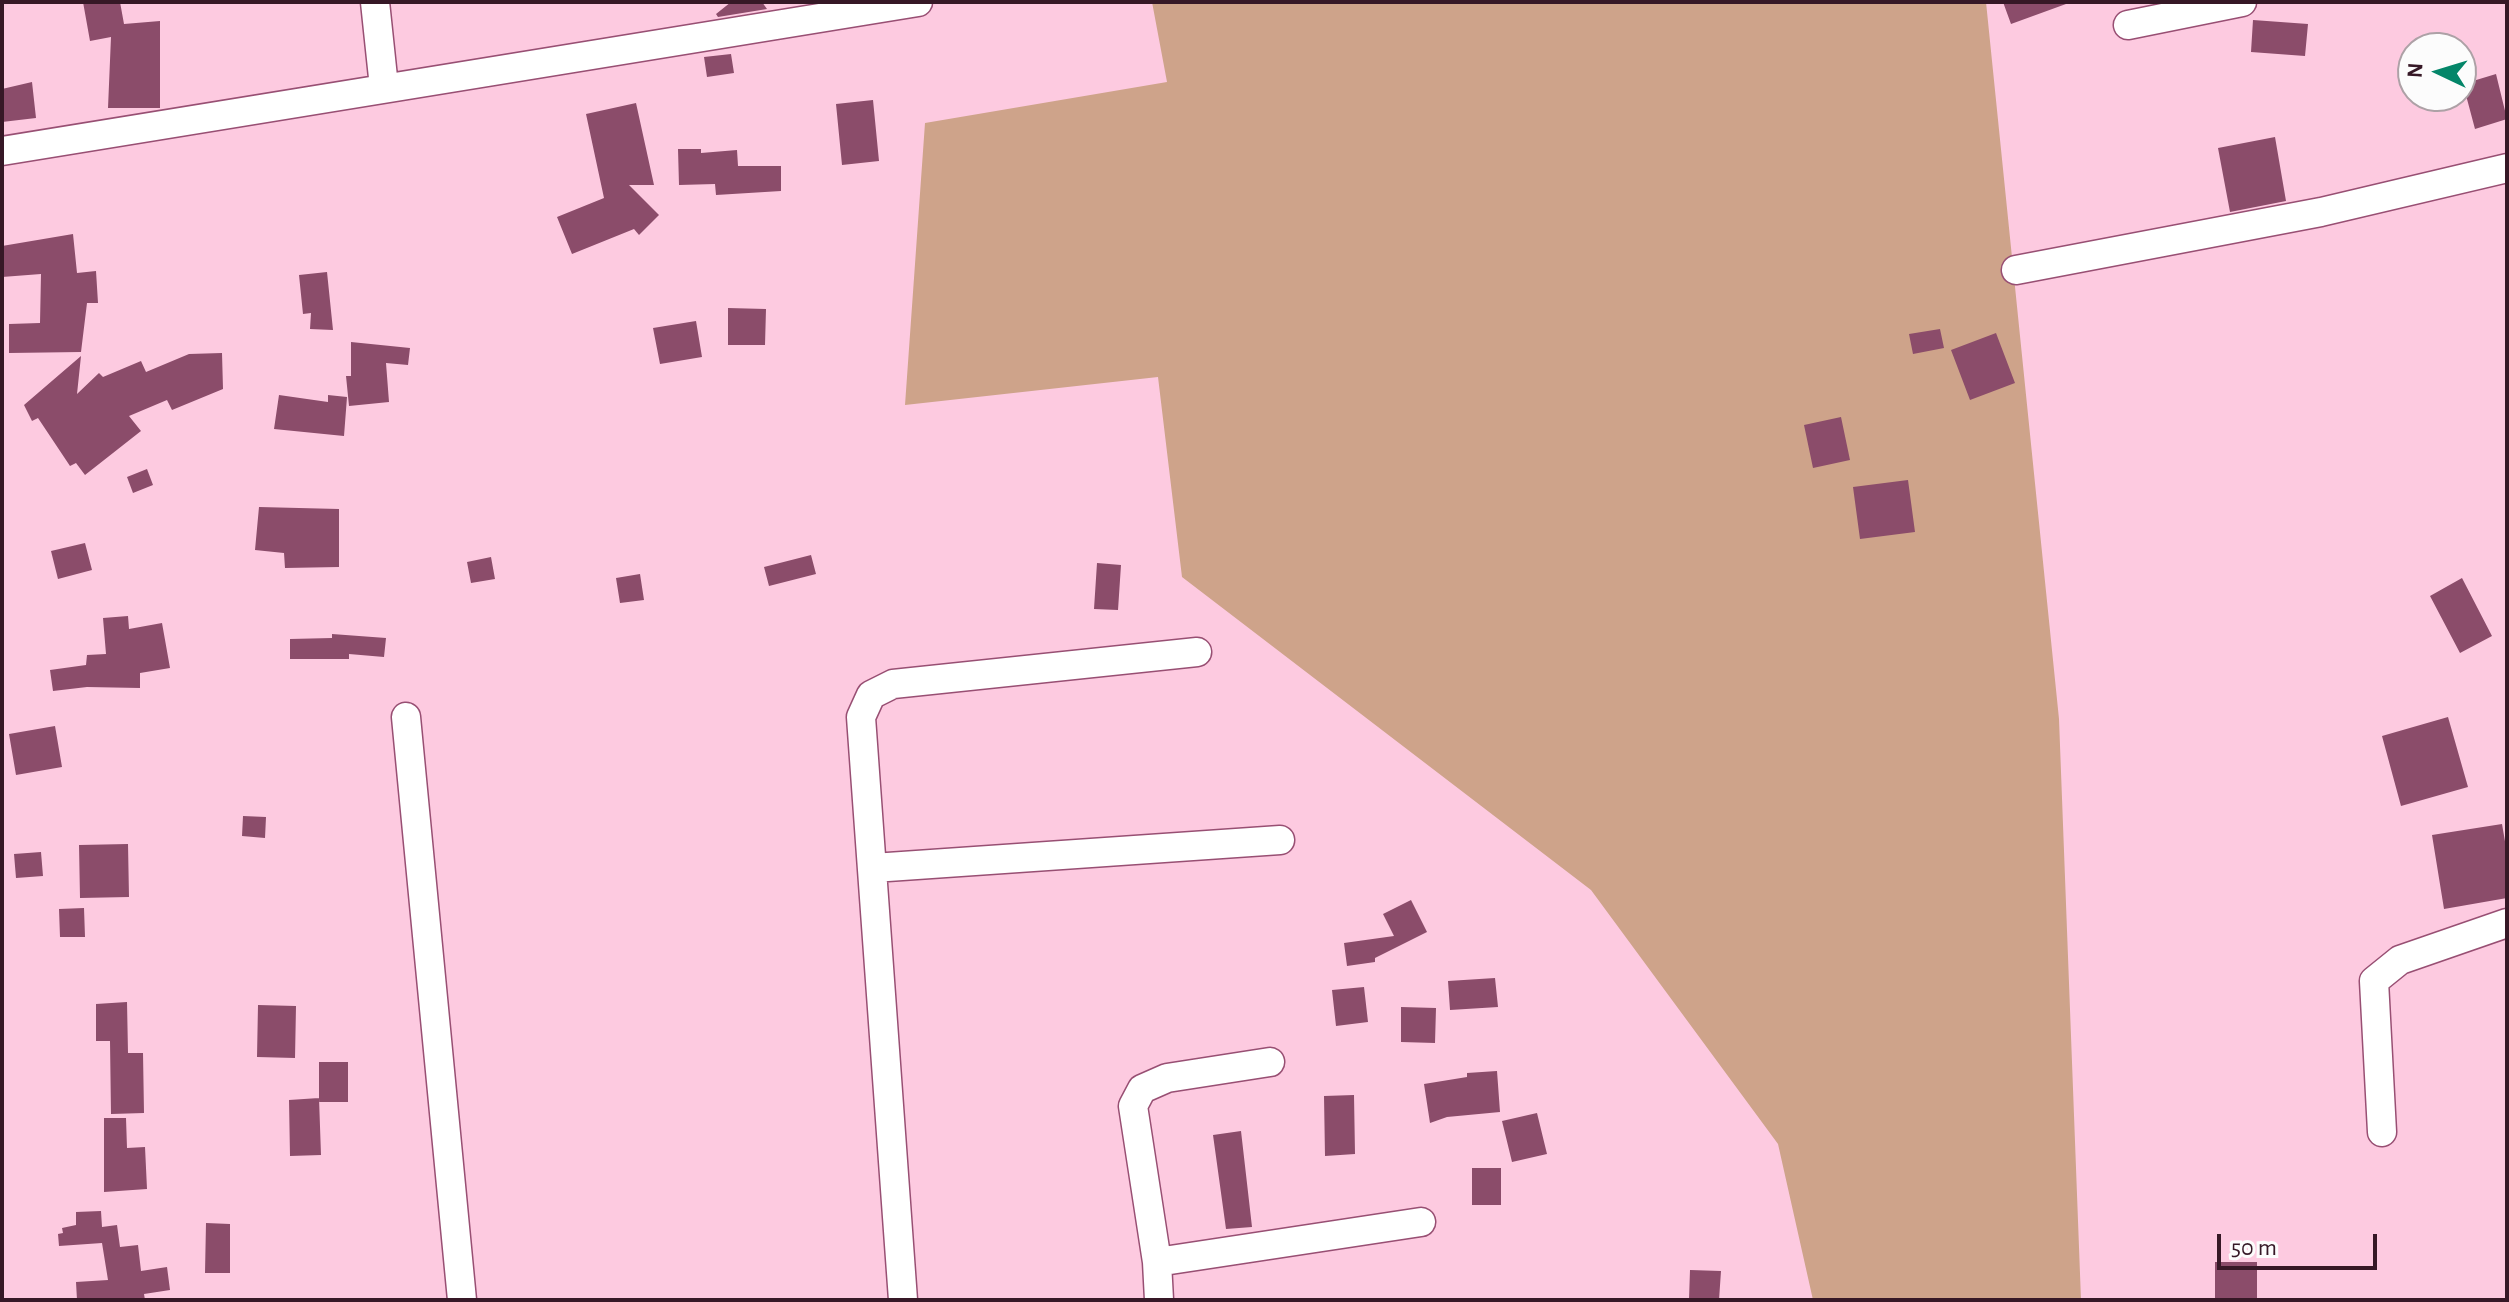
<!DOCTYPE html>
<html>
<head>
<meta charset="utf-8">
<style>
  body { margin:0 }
  #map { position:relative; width:2509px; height:1302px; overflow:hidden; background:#fdcae0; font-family:"Alegreya Sans",sans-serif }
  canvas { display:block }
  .frame { position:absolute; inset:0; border:4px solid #361826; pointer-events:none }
  .north { position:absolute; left:2397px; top:32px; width:80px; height:80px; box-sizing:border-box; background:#fcfcfc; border:2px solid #ada1a6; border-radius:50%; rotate:274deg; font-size:22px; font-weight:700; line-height:32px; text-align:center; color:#361826 }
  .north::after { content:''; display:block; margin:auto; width:28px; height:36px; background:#048669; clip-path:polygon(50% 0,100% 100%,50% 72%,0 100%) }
  .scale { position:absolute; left:2217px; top:1234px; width:160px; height:36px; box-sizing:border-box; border:4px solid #361826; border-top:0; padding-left:10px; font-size:24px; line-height:28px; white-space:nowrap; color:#361826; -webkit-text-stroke:6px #fcfcfc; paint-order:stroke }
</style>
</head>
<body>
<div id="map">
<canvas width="2509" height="1302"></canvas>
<div class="frame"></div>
<div class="north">N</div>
<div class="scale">50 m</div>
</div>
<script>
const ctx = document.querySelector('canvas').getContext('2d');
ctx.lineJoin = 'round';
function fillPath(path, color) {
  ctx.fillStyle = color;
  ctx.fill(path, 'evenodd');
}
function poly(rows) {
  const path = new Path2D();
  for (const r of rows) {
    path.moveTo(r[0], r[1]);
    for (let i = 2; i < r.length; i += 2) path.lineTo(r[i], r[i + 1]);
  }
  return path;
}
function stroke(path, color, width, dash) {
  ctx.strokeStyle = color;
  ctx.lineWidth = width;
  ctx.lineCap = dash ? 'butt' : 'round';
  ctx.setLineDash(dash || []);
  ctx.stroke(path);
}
fillPath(poly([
  [1152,2,1986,2,2059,719,2081,1300,1813,1300,1778,1144,1591,890,1182,577,1158,377,905,405,925,123,1167,82]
]), '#cea38a');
fillPath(poly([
  [83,2,120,2,124,24,160,21,160,108,108,108,111,37,90,41],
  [731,2,762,2,767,9,718,17,716,14],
  [2003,2,2066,2,2066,4,2011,24],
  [2253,20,2308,24,2305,56,2251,52],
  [731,54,734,73,707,77,704,57],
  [2496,74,2507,119,2475,129,2463,84],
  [32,82,36,118,2,122,2,89],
  [873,100,879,161,842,165,836,104],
  [636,103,654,185,629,185,659,215,639,235,634,229,572,254,557,217,604,198,586,114],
  [2275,137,2286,201,2230,212,2218,148],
  [678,149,701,149,701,153,737,150,738,166,781,166,781,191,716,195,715,184,679,185],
  [73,234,77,273,96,271,98,303,87,303,81,352,9,353,9,324,40,323,41,274,2,277,2,246],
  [327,272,333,330,310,329,311,313,303,314,299,275],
  [728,308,766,309,765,345,728,345],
  [696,321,702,357,660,364,653,328],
  [1940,329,1944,348,1913,354,1909,334],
  [1996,333,2015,383,1970,400,1951,350],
  [351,342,410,348,408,365,386,363,389,402,349,406,346,376,351,376],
  [222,353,223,389,172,410,167,400,129,416,141,431,85,475,76,463,70,466,38,418,32,421,24,405,81,356,77,394,99,373,103,377,141,361,146,372,189,354],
  [279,395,328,402,328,395,347,397,344,436,274,429],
  [1841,417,1850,460,1813,468,1804,425],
  [147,469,153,485,133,493,127,477],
  [1908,480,1915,532,1860,539,1853,487],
  [259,507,339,509,339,567,285,568,284,553,255,550],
  [85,543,92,570,58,579,51,551],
  [811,555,816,574,769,586,764,567],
  [491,557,495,579,471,583,467,562],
  [1097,563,1121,565,1118,610,1094,609],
  [640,574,644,600,620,603,616,578],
  [2462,578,2492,636,2460,653,2430,596],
  [128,616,129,629,162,623,170,668,140,673,140,688,87,687,53,691,50,670,86,665,87,655,106,654,103,618],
  [332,634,386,638,384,657,349,654,349,659,290,659,290,639,332,638],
  [2448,717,2468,787,2401,806,2382,736],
  [55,726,62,767,16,775,9,734],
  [243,816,266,817,265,838,242,836],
  [2502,824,2507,853,2507,898,2444,909,2432,835],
  [128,844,129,897,80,898,79,845],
  [41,852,43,876,16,878,14,854],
  [1411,900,1427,932,1375,958,1375,962,1347,966,1344,943,1394,936,1383,914],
  [84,908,85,937,60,937,59,909],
  [1495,978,1498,1007,1450,1010,1448,981],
  [1364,987,1368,1022,1336,1026,1332,990],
  [127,1002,128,1053,143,1053,144,1113,111,1114,110,1041,96,1041,96,1004],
  [258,1005,296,1006,295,1058,257,1057],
  [1401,1007,1436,1008,1435,1043,1401,1042],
  [319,1062,348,1062,348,1102,319,1102],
  [1497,1071,1500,1112,1447,1117,1430,1123,1424,1084,1467,1077,1467,1073],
  [1354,1095,1355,1154,1325,1156,1324,1096],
  [319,1098,321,1155,290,1156,289,1100],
  [1537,1113,1547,1154,1512,1162,1502,1121],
  [104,1118,126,1118,127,1148,145,1147,147,1189,104,1192],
  [1241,1131,1252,1227,1226,1229,1213,1135],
  [1472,1168,1501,1168,1501,1205,1472,1205],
  [101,1211,102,1227,117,1225,120,1247,138,1245,141,1271,167,1267,170,1290,144,1294,145,1300,77,1300,76,1282,108,1280,102,1243,59,1246,58,1234,63,1233,62,1228,76,1225,76,1212],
  [206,1223,230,1224,230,1273,205,1273],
  [2215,1262,2257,1262,2257,1300,2215,1300],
  [1690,1270,1721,1271,1719,1300,1689,1300]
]), '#8b4c6a');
const minor = poly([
  [375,2,384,87],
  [2128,25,2242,2],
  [2,151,918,2],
  [2016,270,2321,212,2507,168],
  [406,717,462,1300],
  [873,868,1280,840],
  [2382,1132,2374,981,2400,960,2507,923],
  [1157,1262,1421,1222],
  [903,1300,861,717,871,695,893,684,1197,652],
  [1159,1300,1157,1262,1133,1106,1142,1089,1167,1078,1270,1062]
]);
stroke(minor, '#984f73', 31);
stroke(minor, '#fff', 28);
</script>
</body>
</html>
